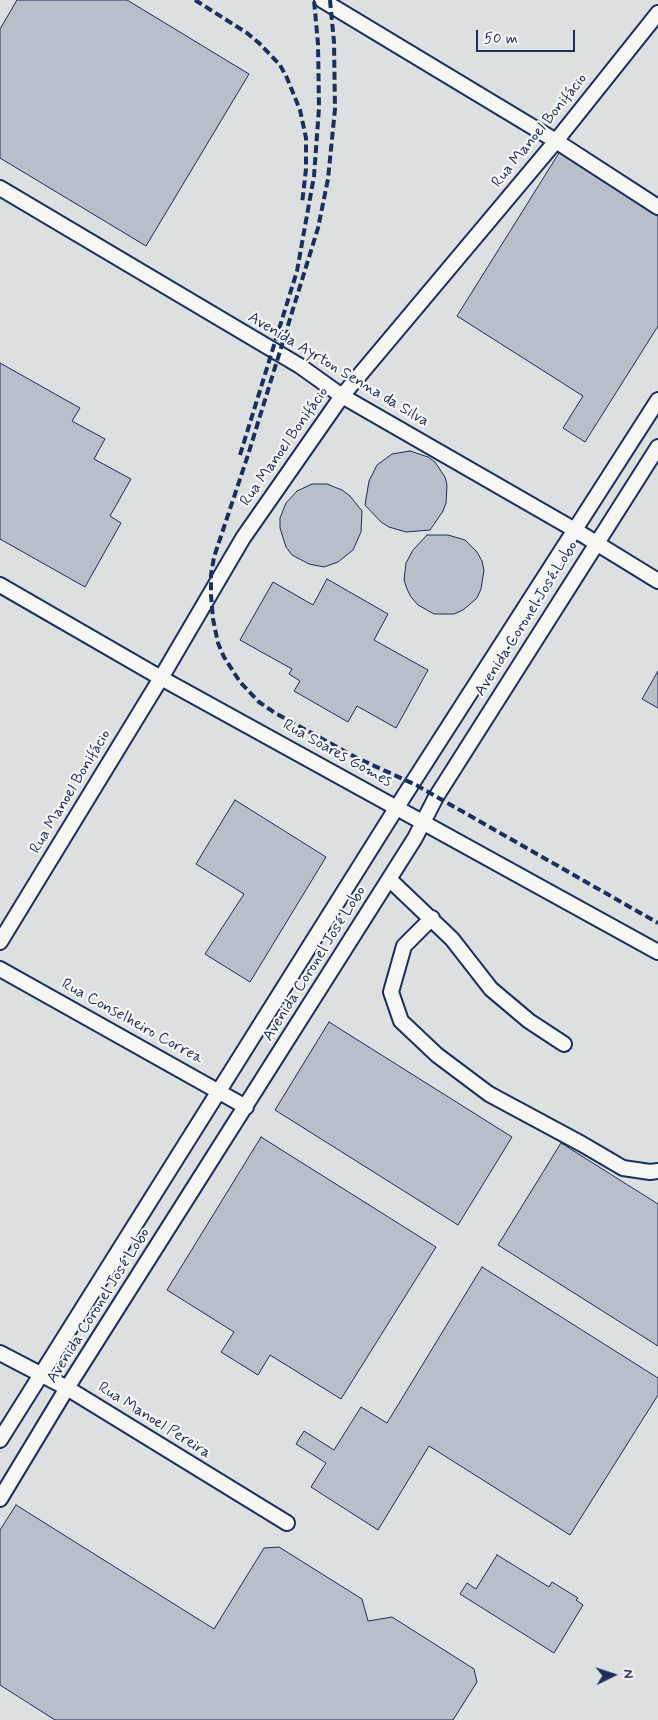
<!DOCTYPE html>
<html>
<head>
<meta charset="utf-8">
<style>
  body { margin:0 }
  #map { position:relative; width:658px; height:1720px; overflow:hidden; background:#edeeec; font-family:Mynerve,sans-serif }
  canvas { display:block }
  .north { position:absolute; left:588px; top:1650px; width:50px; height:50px; -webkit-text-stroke:4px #f6f6f2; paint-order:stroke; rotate:86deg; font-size:14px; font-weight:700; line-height:20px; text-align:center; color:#1b2f5e }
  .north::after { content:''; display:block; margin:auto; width:18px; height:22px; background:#1b2f5e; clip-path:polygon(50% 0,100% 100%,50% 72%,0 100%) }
  .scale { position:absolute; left:476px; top:30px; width:99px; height:22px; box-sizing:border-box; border:2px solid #1b2f5e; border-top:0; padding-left:6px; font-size:15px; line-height:18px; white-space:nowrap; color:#1b2f5e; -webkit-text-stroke:4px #f6f6f2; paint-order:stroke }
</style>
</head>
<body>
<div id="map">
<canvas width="658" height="1720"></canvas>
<div class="north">N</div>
<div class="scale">50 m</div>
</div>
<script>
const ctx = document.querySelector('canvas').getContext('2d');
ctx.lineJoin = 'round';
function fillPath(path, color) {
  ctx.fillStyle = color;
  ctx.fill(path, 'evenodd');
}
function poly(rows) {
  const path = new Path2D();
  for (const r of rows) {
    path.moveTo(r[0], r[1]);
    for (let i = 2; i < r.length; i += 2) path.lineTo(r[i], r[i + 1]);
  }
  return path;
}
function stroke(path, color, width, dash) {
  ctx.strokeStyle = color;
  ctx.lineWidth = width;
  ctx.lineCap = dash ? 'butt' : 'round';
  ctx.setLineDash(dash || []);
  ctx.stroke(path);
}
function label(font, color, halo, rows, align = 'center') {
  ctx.font = font + ' Mynerve,sans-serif';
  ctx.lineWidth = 4.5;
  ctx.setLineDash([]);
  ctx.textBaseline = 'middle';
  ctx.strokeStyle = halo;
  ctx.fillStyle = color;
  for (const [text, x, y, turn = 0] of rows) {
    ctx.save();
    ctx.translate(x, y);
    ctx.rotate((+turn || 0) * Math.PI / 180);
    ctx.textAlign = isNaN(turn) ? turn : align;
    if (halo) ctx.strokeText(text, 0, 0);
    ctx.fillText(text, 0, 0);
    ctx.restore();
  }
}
fillPath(poly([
  [0,0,658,0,658,1720,0,1720]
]), '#dde0e1');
const building = poly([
  [17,0,127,0,249,74,146,246,0,158,0,29,17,0],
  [559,153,653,214,658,216,658,326,585,442,563,428,583,396,457,316,559,153],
  [0,363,80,408,72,421,105,439,94,459,131,479,110,516,121,523,85,587,0,539,0,363],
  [410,451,428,457,435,462,445,477,447,485,446,503,443,511,430,530,406,532,389,527,381,522,365,505,369,481,377,465,392,454,410,451],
  [312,484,327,484,342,490,350,496,362,511,361,532,353,550,338,562,324,567,309,564,292,555,286,547,280,528,280,518,286,503,297,491,312,484],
  [427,535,448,535,465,540,477,552,482,561,484,570,481,589,477,598,463,610,454,614,434,614,418,605,411,597,407,589,404,580,406,563,413,550,427,535],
  [327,579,388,614,374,640,428,670,396,728,357,706,348,722,294,691,300,681,289,674,292,669,240,640,273,582,313,605,327,579],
  [658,671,658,708,642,699,658,671],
  [235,800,326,857,250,982,205,954,244,894,196,864,235,800],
  [329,1022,512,1137,458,1225,275,1110,329,1022],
  [261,1137,436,1247,341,1399,270,1355,258,1375,221,1352,234,1332,167,1290,261,1137],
  [561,1143,658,1204,658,1346,498,1245,561,1143],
  [482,1267,658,1378,658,1395,570,1535,429,1446,378,1530,311,1487,326,1463,296,1444,304,1431,334,1450,361,1407,387,1423,482,1267],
  [16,1505,214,1629,264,1548,279,1547,362,1599,368,1621,392,1617,474,1669,477,1682,453,1720,55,1720,0,1685,0,1530,16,1505],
  [497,1555,549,1587,552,1582,578,1598,576,1600,583,1605,554,1653,460,1594,467,1583,476,1589,497,1555]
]);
fillPath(building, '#b9bfc8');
stroke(building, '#1b2f5e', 1);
const minor = poly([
  [322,0,556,141,658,207],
  [0,188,300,366,342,396,575,530,658,581],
  [0,585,161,678,658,952],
  [389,879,452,939,491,989,529,1021,564,1044],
  [432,918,404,946,391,992,401,1021,437,1055,489,1094,582,1144,623,1168,650,1172,658,1171],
  [0,942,161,678,243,538,342,396,556,141,658,13],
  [0,969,246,1107],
  [0,1353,67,1388,287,1523],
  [0,1440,397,807,658,400],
  [0,1499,67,1388,415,838,436,797,658,447]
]);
stroke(minor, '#1b2f5e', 18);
stroke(minor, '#f6f6f2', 14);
stroke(poly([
  [195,0,247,33,259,43,280,65,287,78,300,110,306,138,306,169,302,204],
  [330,0,334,42,335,109,328,179,318,228,248,455,214,557,211,575,211,595,213,619,218,643,224,657,240,682,259,702,275,713,357,758,416,785,658,923],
  [240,455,297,271,314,176,319,108,318,44,314,0]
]), '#1b2f5e', 4, [8, 4]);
label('16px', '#1b2f5e', '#f6f6f2', [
  ["Rua Manoel Bonifácio",540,131,-51],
  ["Avenida Ayrton Senna da Silva",338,370,31],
  ["Rua Manoel Bonifácio",285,447,-55],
  ["Avenida Coronel José Lobo",527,619,-58],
  ["Rua Soares Gomes",337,754,29],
  ["Rua Manoel Bonifácio",71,792,-59],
  ["Avenida Coronel José Lobo",315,964,-58],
  ["Rua Conselheiro Correa",132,1022,29],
  ["Avenida Coronel José Lobo",99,1306,-58],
  ["Rua Manoel Pereira",154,1421,32]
]);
</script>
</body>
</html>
